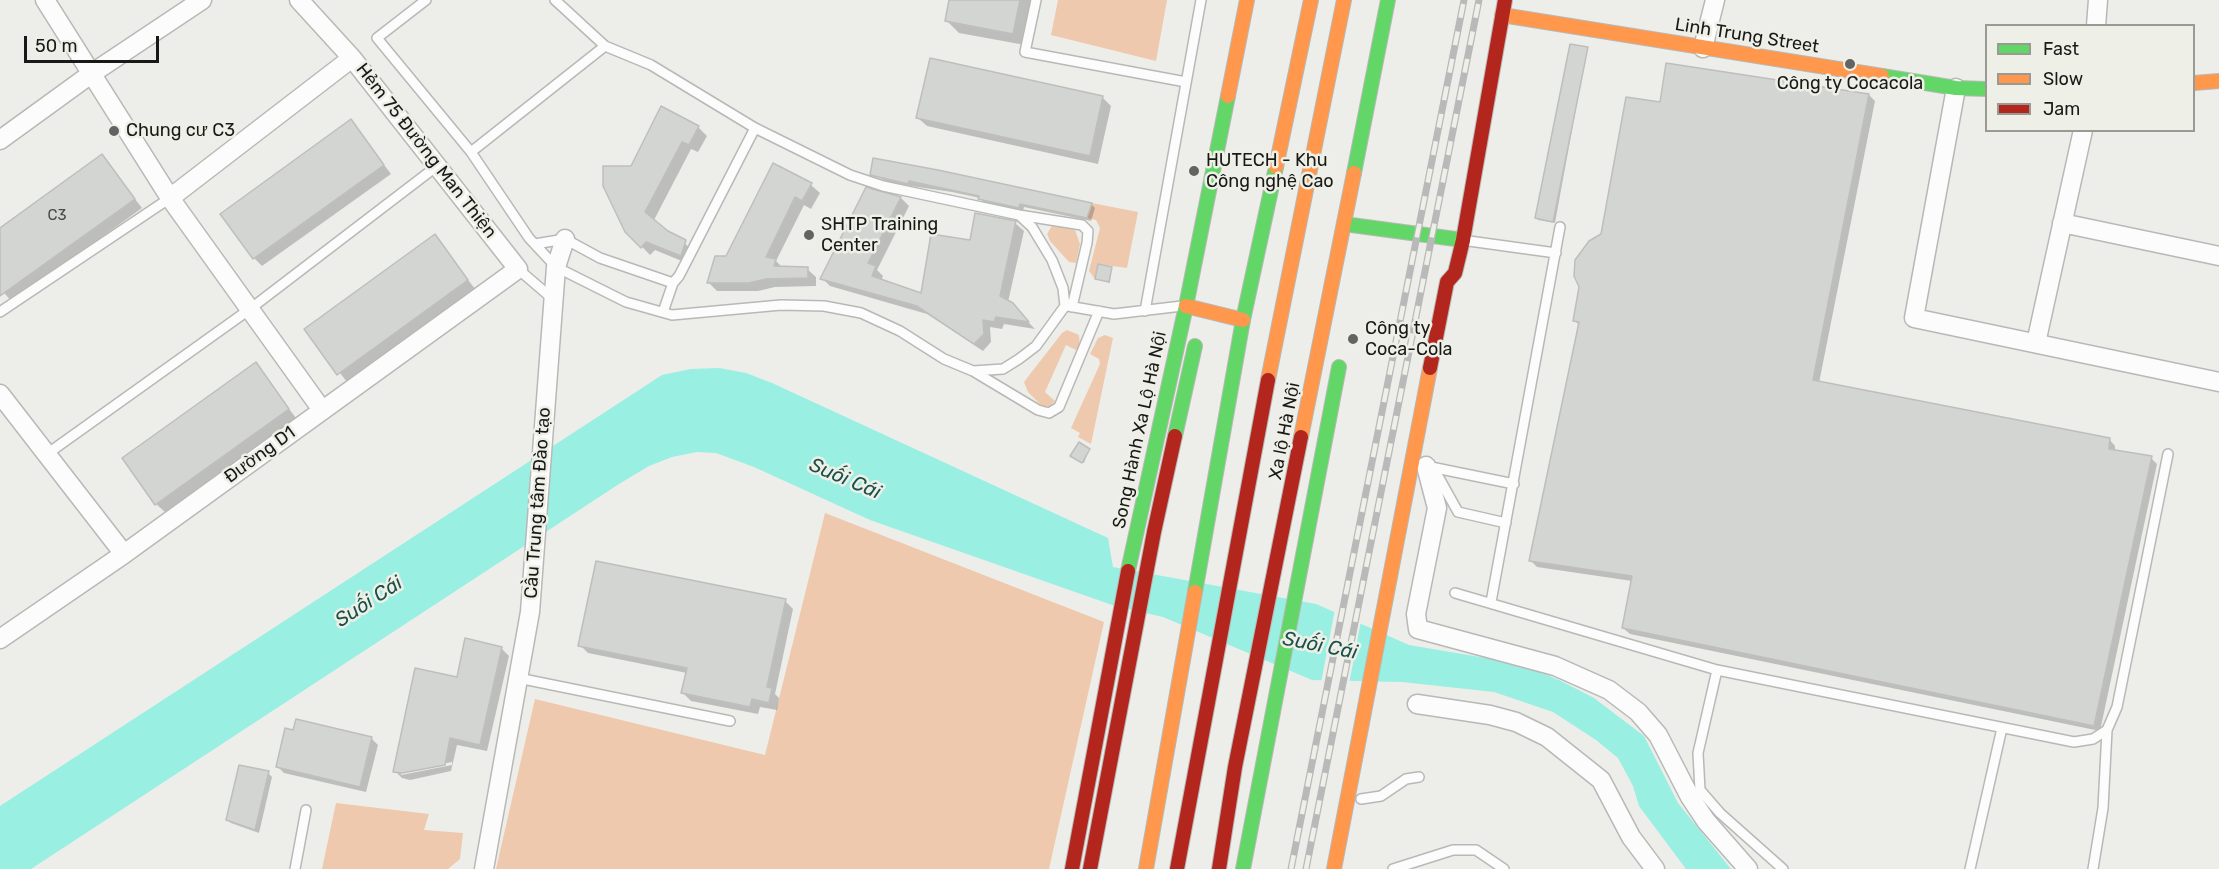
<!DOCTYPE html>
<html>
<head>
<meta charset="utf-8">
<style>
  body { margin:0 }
  #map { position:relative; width:2219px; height:869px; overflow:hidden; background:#edeeea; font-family:Rubik,sans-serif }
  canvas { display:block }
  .legend { position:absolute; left:1985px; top:24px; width:210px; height:108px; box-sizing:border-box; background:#eef0e8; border:2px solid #999a94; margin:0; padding:8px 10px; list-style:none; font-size:18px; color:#191a17 }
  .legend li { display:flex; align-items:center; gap:12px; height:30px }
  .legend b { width:30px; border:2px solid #999a94 }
  .scale { position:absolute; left:24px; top:36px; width:135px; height:27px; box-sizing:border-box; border:3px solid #191a17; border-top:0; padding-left:8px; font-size:18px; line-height:21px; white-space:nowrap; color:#191a17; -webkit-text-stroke:4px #eef0e8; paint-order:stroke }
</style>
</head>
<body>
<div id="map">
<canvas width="2219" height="869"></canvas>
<ul class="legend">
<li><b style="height:8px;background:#63d668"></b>Fast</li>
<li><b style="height:8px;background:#ff974d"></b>Slow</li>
<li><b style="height:8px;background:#b3261e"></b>Jam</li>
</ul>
<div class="scale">50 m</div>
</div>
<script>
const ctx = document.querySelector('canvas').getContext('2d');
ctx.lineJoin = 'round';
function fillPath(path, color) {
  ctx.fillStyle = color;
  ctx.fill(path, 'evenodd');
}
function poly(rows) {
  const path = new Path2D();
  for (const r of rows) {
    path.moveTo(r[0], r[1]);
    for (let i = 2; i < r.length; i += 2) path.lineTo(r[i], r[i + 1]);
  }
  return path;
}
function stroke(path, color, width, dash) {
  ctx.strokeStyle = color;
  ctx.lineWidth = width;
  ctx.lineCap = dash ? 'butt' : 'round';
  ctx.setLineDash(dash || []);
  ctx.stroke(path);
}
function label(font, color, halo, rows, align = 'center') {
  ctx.font = font + ' Rubik,sans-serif';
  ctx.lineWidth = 5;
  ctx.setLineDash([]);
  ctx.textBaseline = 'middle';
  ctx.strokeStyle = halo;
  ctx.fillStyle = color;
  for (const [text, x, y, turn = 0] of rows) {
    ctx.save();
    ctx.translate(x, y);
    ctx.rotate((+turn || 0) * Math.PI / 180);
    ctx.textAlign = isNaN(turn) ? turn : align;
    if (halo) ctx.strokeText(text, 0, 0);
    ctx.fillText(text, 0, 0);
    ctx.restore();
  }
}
fillPath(poly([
  [1058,0,1167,0,1156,61,1051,35],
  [1092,203,1138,212,1127,268,1098,264,1095,279,1089,271,1100,228,1096,220,1087,218],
  [1053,224,1075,230,1080,244,1076,263,1069,262,1050,241,1047,234],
  [1067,330,1079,335,1080,349,1076,350,1066,345,1045,392,1055,401,1050,406,1042,406,1028,392,1024,382,1062,333],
  [1105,335,1113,338,1091,444,1078,437,1080,433,1071,428,1100,364,1099,359,1090,354,1098,338],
  [825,513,1104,622,1049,869,496,869,535,699,765,755],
  [336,803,429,814,424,830,463,833,460,859,448,869,322,869]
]), '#eec9ad');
fillPath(poly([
  [719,368,746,373,772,383,1108,538,1113,567,1316,604,1409,645,1486,658,1545,674,1561,681,1594,698,1644,736,1678,803,1731,869,1686,869,1639,806,1633,786,1618,758,1596,740,1553,712,1494,692,1402,682,1312,680,1163,617,1115,606,870,520,754,467,716,453,697,452,672,457,649,466,619,484,31,869,0,869,0,806,662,375,691,369]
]), '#98efe2');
fillPath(poly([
  [1335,609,1361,621,1349,684,1321,683]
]), '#edeeea');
fillPath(poly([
  [951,0,1034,0,1025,45,959,33,947,21],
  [1587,48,1555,223,1538,220,1536,218],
  [1869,95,1875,101,1819,383,2109,439,2115,446,2115,451,2151,458,2157,464,2100,731,1630,634,1623,628,1632,581,1537,567,1531,561,1580,326,1575,321,1603,235,1661,103],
  [1103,98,1111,106,1098,164,927,126,918,118],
  [351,121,391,174,262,266,254,258],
  [698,127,707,136,698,152,691,149,654,220,693,250,689,264,655,250,650,255,627,231,632,167],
  [102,156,142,208,12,302,0,288,0,230],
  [774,165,811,185,820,193,811,209,804,205,776,261,782,267,807,269,816,277,816,286,775,287,758,291,717,291,709,283,717,258,727,258],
  [872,174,1091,204,1095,208,1091,221,1024,207,1023,211,984,203,980,198,952,192,890,183],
  [867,189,901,198,909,206,877,270,883,276,881,281,922,295,971,242,1015,223,1024,231,1008,302,1035,329,1004,324,1002,329,990,327,991,342,983,351,927,314,830,286,822,278],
  [435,236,475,289,347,382,306,329],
  [1111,268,1110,283,1097,279],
  [255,364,296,418,165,512,156,504],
  [1089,450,1084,463,1074,457],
  [785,601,793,609,775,694,779,698,777,710,760,707,758,714,691,701,683,693,687,673,588,653,580,645],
  [467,640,502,649,509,656,487,751,457,745,451,771,410,780,402,778,395,771,459,679],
  [452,762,452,765,401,775,401,772],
  [371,738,378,745,366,792,284,773,278,767],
  [268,773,272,777,259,833,231,823,227,819]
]), '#0003');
const building = poly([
  [949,0,1020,0,1013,34,945,21,949,0],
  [1570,44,1588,47,1553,222,1535,218,1570,44],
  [930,58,1103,96,1090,156,916,118,930,58],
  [1666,63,1869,94,1813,380,2110,438,2109,449,2152,456,2094,726,1622,628,1632,576,1529,561,1579,322,1573,321,1579,287,1574,276,1575,260,1589,241,1601,234,1626,97,1660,102,1666,63],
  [661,106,699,126,689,145,682,142,645,212,668,231,686,240,681,256,646,242,641,248,625,232,603,186,603,166,631,166,661,106],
  [351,119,384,165,253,259,220,214,351,119],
  [102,154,135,199,0,296,0,228,102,154],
  [873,158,938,170,1092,203,1087,218,1020,204,1019,208,978,199,979,196,909,181,908,184,870,175,873,158],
  [773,163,812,183,802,201,795,197,766,257,776,259,774,266,808,267,808,278,766,279,749,283,707,283,715,256,726,256,773,163],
  [866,187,901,197,868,263,876,266,872,276,921,293,931,234,970,240,975,213,1016,221,1000,296,1013,303,1029,322,996,317,994,322,983,320,984,334,974,344,917,306,820,279,866,187],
  [435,234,468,280,337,375,304,329,435,234],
  [1098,264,1112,267,1109,282,1095,279,1098,264],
  [256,362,289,409,155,505,122,458,256,362],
  [1079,442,1090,449,1082,463,1070,456,1079,442],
  [596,561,786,599,767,687,772,688,769,703,752,699,750,707,681,693,687,668,578,646,596,561],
  [465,638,502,647,480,745,450,738,445,765,402,773,393,772,415,668,457,677,465,638],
  [296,719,372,737,360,787,276,767,285,728,293,730,296,719],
  [239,765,269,771,255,830,226,820,239,765]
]);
fillPath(building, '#d3d5d2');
stroke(building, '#bebfbc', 1.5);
const lane = poly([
  [426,0,377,38,471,152,529,238,556,267,626,302,672,315,781,305,824,306,861,313,900,331,944,359,973,371,1038,410,1049,413,1059,407,1099,311],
  [555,0,605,46,651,65,755,128,850,175,883,186,1019,215,1082,225,1088,231,1087,243,1072,307],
  [1036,0,1025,52,1186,82],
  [471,152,605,46],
  [1469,241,1556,253],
  [535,244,565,239,600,258,673,283],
  [518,269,554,300],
  [1068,306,1114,314,1182,306],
  [1145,311,1201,0],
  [0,312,170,198],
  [663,312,673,283,679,276,755,128],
  [973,371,1003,369,1019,359,1036,346,1065,306,1063,288,1052,260,1032,227,1019,215],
  [47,454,250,309,437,166],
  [1431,467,1514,484],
  [1434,469,1458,512,1506,523],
  [1455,593,1717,670,2074,742,2093,739,2107,730,2117,707,2168,454],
  [1491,602,1560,227],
  [1717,670,1698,753,1700,790,1720,813,1783,869],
  [518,678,730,721],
  [1361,799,1381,796,1406,779,1419,777],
  [295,869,306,810],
  [1393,869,1453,850,1476,850,1504,869],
  [1970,869,2002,728],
  [2093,869,2103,808,2107,730]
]);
const street = poly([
  [45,0,170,198,322,410],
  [2096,26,2098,0],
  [1703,48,1715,0],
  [1956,88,1914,318,2219,382],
  [0,140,91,74,202,0],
  [170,198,352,58],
  [2062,223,2219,256],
  [2036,343,2083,130],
  [0,394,124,554],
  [1426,466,1437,508,1416,614,1418,629,1555,666,1609,690,1638,712,1658,735,1690,797,1706,821,1748,869],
  [0,639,124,554,518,269,352,58,299,0],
  [1417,704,1490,715,1516,722,1547,737,1601,780,1631,837,1655,869],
  [484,869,530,612,556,267,565,239]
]);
const fast = poly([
  [1882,76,1956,88,1986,89],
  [1354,173,1388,0],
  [1344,224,1463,240],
  [1175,436,1195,346],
  [1128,571,1186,306,1228,96],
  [1195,592,1243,320,1276,167],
  [1243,869,1339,367]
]);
const slow = poly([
  [1502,15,1882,76],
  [2194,83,2219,81],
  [1228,96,1247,0],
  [1276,167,1311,0],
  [1186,306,1243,320],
  [1268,380,1344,0],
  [1301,437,1354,173],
  [1146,869,1195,592],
  [1334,869,1430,368]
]);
const jam = poly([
  [1430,368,1447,282,1455,273,1463,240,1505,0],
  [1072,869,1128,571],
  [1090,869,1154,532,1175,436],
  [1177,869,1268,380],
  [1219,869,1235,767,1301,437]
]);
stroke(lane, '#b8b9b6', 12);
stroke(street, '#b8b9b6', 21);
stroke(fast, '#b8b9b6', 16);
stroke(slow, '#b8b9b6', 16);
stroke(jam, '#b8b9b6', 16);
stroke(lane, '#fcfcfc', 9);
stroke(street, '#fcfcfc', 18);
stroke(fast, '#63d668', 14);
stroke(slow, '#ff974d', 14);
stroke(jam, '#b3261e', 14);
const rail = poly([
  [1291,869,1464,0],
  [1306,869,1479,0]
]);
stroke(rail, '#b9b9b9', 7);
stroke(rail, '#eef0e8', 4.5, [14]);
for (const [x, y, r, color] of [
  [1850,64,6,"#636461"],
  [114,131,6,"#636461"],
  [1194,171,6,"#636461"],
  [809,235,6,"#636461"],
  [1353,339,6,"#636461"]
]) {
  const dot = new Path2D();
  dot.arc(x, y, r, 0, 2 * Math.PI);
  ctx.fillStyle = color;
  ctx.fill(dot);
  stroke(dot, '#eef0e8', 2);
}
label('15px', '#484a47', null, [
  ["C3",57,216]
]);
label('18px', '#191a17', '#eef0e8', [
  ["Linh Trung Street",1747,36,9],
  ["Hẻm 75 Đường Man Thiện",426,151,52],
  ["Song Hành Xa Lộ Hà Nội",1140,430,-78],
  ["Xa lộ Hà Nội",1285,431,-79],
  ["Đường D1",260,455,-36],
  ["Cầu Trung tâm Đào tạo",538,503,-86]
]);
label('18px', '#191a17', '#eef0e8', [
  ["Công ty Cocacola",1850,84,"center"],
  ["Chung cư C3",126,131],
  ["HUTECH - Khu",1206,161],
  ["Công nghệ Cao",1206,182],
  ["SHTP Training",821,225],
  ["Center",821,246],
  ["Công ty",1365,329],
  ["Coca-Cola",1365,350]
], 'left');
label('italic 20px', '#1a5049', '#eef0e8', [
  ["Suối Cái",845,479,23],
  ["Suối Cái",369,602,-33],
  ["Suối Cái",1320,646,11]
]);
</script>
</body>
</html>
